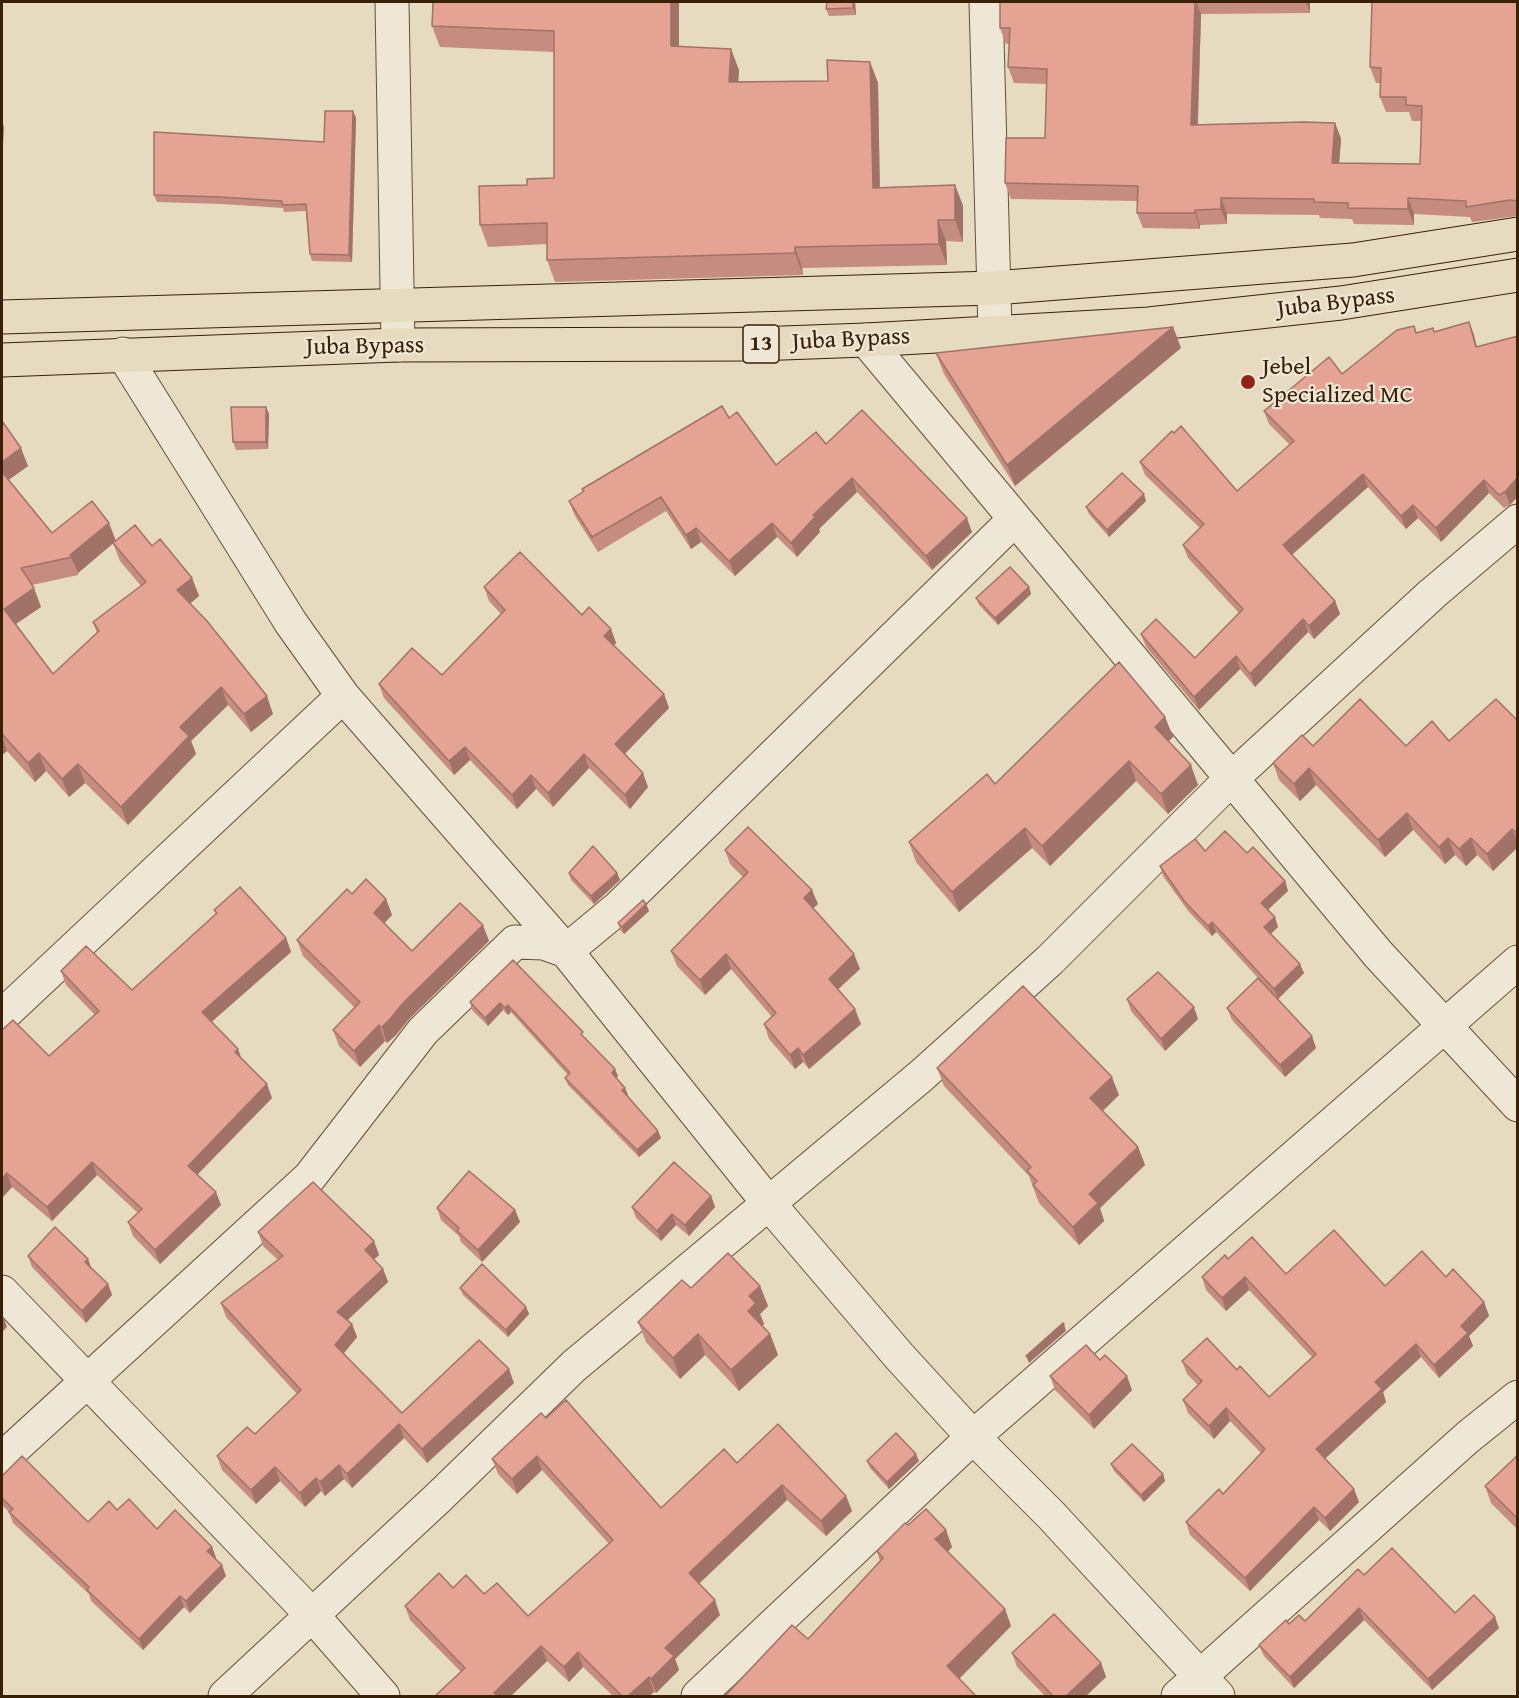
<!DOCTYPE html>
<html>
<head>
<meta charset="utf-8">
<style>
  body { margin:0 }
  #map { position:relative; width:1519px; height:1698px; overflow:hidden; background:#e6dabf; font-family:"Gentium Book Plus",serif }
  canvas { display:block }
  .frame { position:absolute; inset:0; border:3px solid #3b2008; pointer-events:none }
</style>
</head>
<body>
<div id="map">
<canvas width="1519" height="1698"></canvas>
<div class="frame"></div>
</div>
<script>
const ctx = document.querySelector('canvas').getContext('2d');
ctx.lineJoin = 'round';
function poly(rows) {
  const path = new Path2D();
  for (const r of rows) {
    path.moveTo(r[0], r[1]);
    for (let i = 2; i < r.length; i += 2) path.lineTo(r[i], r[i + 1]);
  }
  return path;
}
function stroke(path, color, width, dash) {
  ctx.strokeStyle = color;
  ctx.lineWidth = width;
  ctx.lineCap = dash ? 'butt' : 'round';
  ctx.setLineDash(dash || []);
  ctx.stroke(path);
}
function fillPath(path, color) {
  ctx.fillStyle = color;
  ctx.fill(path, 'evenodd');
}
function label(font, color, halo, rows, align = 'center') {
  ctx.font = font + ' "Gentium Book Plus",serif';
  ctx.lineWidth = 4.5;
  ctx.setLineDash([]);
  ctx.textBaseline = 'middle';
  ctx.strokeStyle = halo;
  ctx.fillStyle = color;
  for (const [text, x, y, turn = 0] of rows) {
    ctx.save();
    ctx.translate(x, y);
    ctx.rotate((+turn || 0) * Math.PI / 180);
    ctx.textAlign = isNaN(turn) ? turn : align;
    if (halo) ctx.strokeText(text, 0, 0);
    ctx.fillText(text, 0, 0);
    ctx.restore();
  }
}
const minor = poly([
  [392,2,398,345],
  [986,2,995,332],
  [866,340,1378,954,1518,1105],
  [123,354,291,623,343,696,566,951,770,1205,899,1356,973,1437,1051,1515,1218,1696],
  [2,1016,343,696],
  [2,1292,313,1616,383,1696],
  [2,1459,309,1178,423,1031,515,942,544,943,566,951,618,908,1015,519],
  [225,1696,438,1498,574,1366,921,1076,1050,960,1231,779,1432,594,1518,521],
  [698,1696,973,1437,1518,962],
  [1178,1696,1468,1437,1518,1397]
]);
const primary = poly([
  [2,317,994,288,1353,260,1518,234],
  [2,360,398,345,755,344,866,340,1149,324,1341,303,1518,275]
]);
stroke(minor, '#664e36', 35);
stroke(primary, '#3b2008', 35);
stroke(minor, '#efe7d5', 33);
stroke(primary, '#e6dabf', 33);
fillPath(poly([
  [433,2,679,46,739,70,738,82,828,81,870,62,878,83,880,188,955,185,963,206,963,242,946,241,947,265,802,268,803,275,555,282,547,260,547,244,488,247,480,225,527,185,554,178,554,52,440,47,432,26],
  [827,2,855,2,856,15,829,16,826,9],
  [1000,2,1310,2,1310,13,1201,14,1198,125,1335,123,1341,139,1339,163,1420,164,1421,121,1412,121,1409,112,1386,112,1380,97,1381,83,1376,83,1370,67,1518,2,1518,216,1472,222,1470,217,1414,214,1414,225,1354,224,1352,219,1320,218,1319,215,1227,214,1227,224,1200,225,1200,229,1143,228,1137,213,1138,201,1011,199,1005,183,1045,138,1047,84,1014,83,1008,67,1009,44,1006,44,1000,28],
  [353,111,356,118,352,262,312,261,310,254,306,211,284,212,283,208,222,204,157,202,154,195,324,142],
  [1469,322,1477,347,1518,336,1518,496,1510,505,1504,508,1489,493,1441,542,1418,518,1406,529,1368,487,1292,555,1335,601,1340,614,1314,639,1308,632,1255,687,1240,669,1199,710,1146,647,1141,634,1195,658,1239,613,1188,558,1183,545,1200,528,1145,475,1140,462,1237,491,1290,445,1269,424,1264,411,1342,374,1414,326,1416,332,1434,332],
  [1173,327,1181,348,1015,486,944,374,936,353],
  [266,407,269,414,268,449,236,450,233,442],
  [729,418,776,465,826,444,972,532,932,570,857,492,819,529,820,532,797,557,777,537,735,576,701,542,691,549,666,511,598,552,575,516,569,501,583,492,582,489],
  [2,421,28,466,8,480,52,533,152,546,192,578,199,596,190,603,273,714,251,732,228,705,191,741,196,754,128,825,85,783,69,797,46,771,35,782,7,751,2,755],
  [113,543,120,561,141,586,93,622,97,633,53,674,16,624,41,607,32,585,78,575,78,573],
  [1146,501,1109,537,1089,514,1086,507],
  [484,587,582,615,611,629,616,643,613,646,664,694,669,708,625,753,648,787,630,809,589,768,553,807,536,789,517,809,470,760,454,775,384,698,379,684,442,675,501,614,489,601],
  [1029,587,1031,594,998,625,979,605,976,598],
  [1165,717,1173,737,1169,741,1198,785,1168,814,1136,781,1050,866,1032,848,959,912,916,862,909,842,995,784],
  [1518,721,1518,847,1493,871,1477,855,1466,866,1455,855,1445,864,1413,830,1385,857,1316,785,1300,801,1279,780,1273,763,1313,746,1406,746,1449,741],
  [725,850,818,904,813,908,860,969,838,989,861,1024,809,1069,803,1062,795,1069,769,1039,764,1024,772,1017,731,969,705,995,677,966,671,951,743,877,730,864],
  [1205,851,1247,853,1285,881,1288,891,1268,910,1278,927,1271,934,1304,973,1278,999,1316,1048,1285,1077,1232,1020,1227,1008,1267,988,1216,932,1212,936,1189,912,1163,876,1160,866],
  [569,873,617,873,620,880,594,904,571,880],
  [352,894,386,899,392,915,384,923,412,951,489,941,410,1018,396,1035,387,1043,385,1041,360,1067,339,1046,333,1030,355,1008,303,956,297,940],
  [646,904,649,911,624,934,620,930,618,923],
  [214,910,286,938,291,952,211,1022,238,1049,242,1060,272,1098,197,1175,221,1205,160,1264,133,1236,128,1222,138,1213,97,1175,52,1221,12,1187,2,1198,2,1030,49,1056,95,1015,66,985,61,971,132,990,216,914],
  [513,960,586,1039,618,1076,616,1078,625,1088,628,1095,627,1096,658,1131,661,1138,639,1157,568,1085,565,1078,568,1075,511,1012,508,1015,503,1010,488,1026,472,1010,470,1002],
  [1127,999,1198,1019,1165,1051,1131,1011],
  [937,1068,1119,1095,1103,1111,1138,1147,1145,1165,1100,1208,1104,1221,1079,1245,1039,1203,1029,1176,944,1086],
  [711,1196,715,1207,689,1236,676,1225,661,1241,636,1218,632,1207],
  [437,1208,515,1210,520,1222,482,1262,461,1242,459,1236,441,1220],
  [258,1232,374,1241,379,1255,374,1259,383,1269,388,1282,348,1320,352,1324,357,1337,343,1354,402,1413,514,1383,427,1463,404,1438,352,1488,344,1479,325,1496,321,1491,305,1507,280,1481,256,1504,222,1470,217,1456,255,1434,297,1394,226,1317,221,1303,278,1260,263,1246],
  [28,1256,88,1259,91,1268,108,1284,112,1295,86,1323,32,1267],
  [1228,1259,1286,1274,1385,1286,1446,1277,1484,1302,1489,1316,1469,1336,1473,1346,1439,1378,1421,1357,1383,1392,1386,1402,1325,1459,1359,1502,1330,1531,1319,1520,1250,1591,1190,1535,1186,1522,1223,1494,1261,1453,1230,1421,1214,1439,1188,1413,1183,1400,1198,1385,1187,1374,1182,1361,1237,1370,1269,1397,1312,1357,1249,1290,1226,1311,1206,1290,1202,1277],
  [760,1286,768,1306,760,1314,764,1324,762,1325,770,1334,778,1355,739,1391,705,1355,680,1379,646,1342,638,1322,691,1288],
  [460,1288,526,1307,529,1314,508,1337,463,1295],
  [1100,1360,1132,1390,1094,1429,1055,1390,1050,1376],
  [546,1418,661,1508,737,1463,846,1496,852,1511,826,1536,787,1500,699,1584,720,1615,675,1659,679,1670,656,1693,654,1692,649,1696,613,1696,583,1667,569,1682,547,1661,511,1696,435,1696,461,1672,410,1620,405,1606,453,1588,484,1594,528,1616,609,1544,542,1470,517,1494,498,1474,492,1459],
  [1518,1455,1518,1530,1491,1503,1485,1486],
  [867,1461,919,1461,889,1489,870,1468],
  [1111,1464,1163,1474,1165,1481,1144,1502,1114,1471],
  [2,1476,88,1522,117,1510,157,1529,212,1547,216,1558,215,1559,226,1576,190,1613,184,1607,143,1650,91,1601,89,1594,13,1523,9,1512,2,1505],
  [908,1525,946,1530,952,1547,948,1552,1005,1609,1011,1626,959,1679,808,1639,880,1561,877,1551],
  [1364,1575,1455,1613,1499,1628,1432,1690,1364,1620,1294,1688,1264,1656,1259,1645,1289,1624,1305,1621],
  [1012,1653,1101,1663,1106,1677,1086,1696,1045,1696,1017,1667]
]), '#c58c7f');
fillPath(poly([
  [671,2,679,2,679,67,671,46],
  [853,2,855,2,856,15,853,8],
  [1195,2,1196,2,1201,14,1197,140,1191,125],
  [1306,2,1310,2,1310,13],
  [731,49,739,70,737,103,729,82],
  [870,62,878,83,880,209,873,188],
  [353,111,356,118,352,262,349,255],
  [2,120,4,127,2,166],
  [1335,123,1341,139,1338,179,1332,163],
  [955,185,963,206,963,242,955,220],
  [1221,198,1227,214,1227,224,1221,209],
  [1408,198,1414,214,1414,225,1408,209],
  [1195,210,1200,225,1200,229,1195,213],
  [938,220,946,241,947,265,939,244],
  [795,247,802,268,803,275,795,253],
  [1469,322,1474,335,1480,360,1476,347],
  [1173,327,1181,348,1015,486,1007,465],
  [266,407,269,414,268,449,266,442],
  [21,448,28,466,3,484,2,480,2,462],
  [1363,474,1368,487,1288,558,1283,545],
  [1518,477,1518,496,1510,505,1505,492],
  [852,478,857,492,819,529,820,532,797,557,791,543,813,515],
  [1484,480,1489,493,1441,542,1436,528],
  [1144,494,1146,501,1109,537,1107,530],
  [1413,505,1418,518,1406,529,1401,516],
  [967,518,972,532,932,570,926,556],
  [109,523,116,541,78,573,70,555],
  [772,523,777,537,735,576,729,561],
  [696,528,701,542,691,549,686,535],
  [192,578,199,596,184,609,177,590],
  [1029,587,1031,594,998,625,995,618],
  [34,588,41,607,11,627,4,609],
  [1335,601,1340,614,1314,639,1309,626],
  [1303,619,1308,632,1255,687,1250,674],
  [611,629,616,643,609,650,604,636],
  [1236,656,1240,669,1199,710,1194,697],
  [221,687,228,705,191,741,196,754,128,825,121,807,180,727],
  [664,694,669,708,621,758,615,744],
  [267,696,273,714,251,732,244,714],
  [1165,717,1173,737,1162,747,1155,727],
  [2,736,7,751,2,755],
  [465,747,470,760,454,775,449,761],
  [39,753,46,771,35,782,28,763],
  [584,754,589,768,553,807,548,793],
  [1129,761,1136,781,1050,866,1042,846],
  [78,764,85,783,69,797,62,779],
  [1191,765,1198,785,1168,814,1161,794],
  [1309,768,1316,785,1300,801,1294,784],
  [643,773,648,787,630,809,625,795],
  [531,775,536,789,517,809,512,795],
  [1407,813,1413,830,1385,857,1378,840],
  [1025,828,1032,848,959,912,952,892],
  [1512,829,1518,843,1518,847,1493,871,1487,854],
  [1448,838,1455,855,1445,864,1439,847],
  [1471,838,1477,855,1466,866,1459,849],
  [617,873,620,880,594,904,591,896],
  [1285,881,1288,891,1265,912,1261,903],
  [812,890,818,904,809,912,804,898],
  [386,899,392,915,379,929,374,913],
  [646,904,649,911,624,934,622,927],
  [1275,917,1278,927,1268,936,1264,927],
  [1212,922,1216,932,1212,936,1208,926],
  [483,925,489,941,410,1018,396,1035,387,1043,382,1027,404,1002],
  [286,938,291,952,207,1026,202,1012],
  [726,954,731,969,705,995,700,980],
  [854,954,860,969,834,993,829,979],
  [1300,964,1304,973,1278,999,1274,989],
  [500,1003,503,1010,488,1026,485,1018],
  [508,1005,511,1012,508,1015,505,1008],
  [1194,1007,1198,1019,1165,1051,1161,1039],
  [855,1009,861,1024,809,1069,803,1055],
  [379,1025,385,1041,360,1067,354,1051],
  [1312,1036,1316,1048,1285,1077,1280,1065],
  [798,1048,803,1062,795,1069,790,1055],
  [238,1049,243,1063,235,1052],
  [615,1069,618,1076,614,1080,612,1073],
  [1112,1077,1119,1095,1097,1116,1090,1098],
  [267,1084,272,1098,193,1179,188,1166],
  [625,1088,628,1095,625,1097,622,1090],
  [658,1131,661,1138,639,1157,637,1150],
  [1138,1147,1145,1165,1100,1208,1104,1221,1079,1245,1073,1227,1089,1194],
  [92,1162,97,1175,52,1221,47,1207],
  [7,1173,12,1187,2,1198,2,1179],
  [216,1192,221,1205,160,1264,155,1250],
  [711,1196,715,1207,689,1236,685,1225],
  [515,1210,520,1222,482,1262,478,1250],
  [672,1214,676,1225,661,1241,657,1231],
  [374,1241,379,1255,370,1263,365,1250],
  [88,1259,92,1270,85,1262],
  [383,1269,388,1282,342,1325,337,1312],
  [1245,1277,1249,1290,1226,1311,1222,1298],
  [108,1284,112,1295,86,1323,82,1311],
  [760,1286,768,1306,760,1314,764,1324,756,1332,748,1311,749,1296],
  [1484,1302,1489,1316,1469,1336,1473,1346,1439,1378,1434,1365,1461,1326],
  [526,1307,529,1314,508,1337,506,1330],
  [2,1313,7,1327,2,1332],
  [352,1324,357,1337,340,1358,335,1345],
  [1064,1324,1066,1331,1029,1363,1026,1356],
  [698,1334,705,1355,680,1379,673,1358],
  [770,1334,778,1355,739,1391,731,1370],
  [1416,1344,1421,1357,1383,1392,1386,1402,1321,1462,1316,1449,1375,1382],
  [509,1369,514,1383,427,1463,422,1449],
  [1127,1376,1132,1390,1094,1429,1089,1415],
  [1226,1408,1230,1421,1214,1439,1209,1426],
  [399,1424,404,1438,352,1488,347,1474],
  [916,1454,919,1461,889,1489,887,1482],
  [537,1456,542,1470,517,1494,512,1479],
  [339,1465,344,1479,325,1496,320,1482],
  [275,1467,280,1481,256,1504,251,1490],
  [1163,1474,1165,1481,1144,1502,1141,1495],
  [316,1478,321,1491,305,1507,300,1493],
  [782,1485,787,1500,694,1588,689,1573],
  [1354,1489,1359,1502,1330,1531,1325,1518],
  [846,1496,852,1511,826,1536,821,1521],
  [1314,1507,1319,1520,1250,1591,1245,1578],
  [946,1530,952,1547,942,1557,935,1539],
  [212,1547,216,1558,211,1563,207,1551],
  [222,1565,226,1576,190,1613,186,1601],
  [180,1596,184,1607,143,1650,139,1639],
  [715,1600,720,1615,675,1659,679,1670,656,1693,651,1679,665,1648],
  [1359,1608,1364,1620,1294,1688,1290,1677],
  [1005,1609,1011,1626,954,1684,947,1666],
  [1495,1617,1499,1628,1432,1690,1428,1679],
  [541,1646,547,1661,511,1696,496,1696,494,1693],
  [578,1652,583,1667,569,1682,564,1667],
  [1101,1663,1106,1677,1086,1696,1066,1696],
  [649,1677,654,1692,649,1696,628,1696]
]), '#a07268');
const building = poly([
  [433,2,671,2,671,46,731,49,729,82,828,81,827,60,870,62,873,188,955,185,955,220,938,220,939,244,795,247,795,253,547,260,547,223,480,225,479,186,527,185,527,179,554,178,554,31,432,26,433,2],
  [827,2,853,2,853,8,826,9,827,2],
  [1000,2,1195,2,1191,125,1303,122,1335,123,1332,163,1420,164,1422,106,1406,105,1406,97,1380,97,1381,68,1370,67,1372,2,1518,2,1518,201,1510,200,1466,207,1466,201,1408,198,1408,209,1348,208,1348,203,1314,202,1314,199,1221,198,1221,209,1195,210,1195,213,1137,213,1138,186,1005,183,1006,138,1045,138,1047,69,1008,67,1010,28,1000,28,1000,2],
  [325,111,353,111,349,255,310,254,306,204,282,205,282,201,220,197,154,195,154,132,324,142,325,111],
  [1469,322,1476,347,1518,336,1518,477,1505,492,1499,495,1484,480,1436,528,1413,505,1401,516,1363,474,1283,545,1335,601,1309,626,1303,619,1250,674,1236,656,1194,697,1141,634,1156,619,1195,658,1243,609,1183,545,1204,524,1140,462,1172,431,1174,433,1181,426,1237,491,1294,441,1264,411,1329,357,1342,374,1397,330,1414,326,1416,333,1433,328,1434,332,1469,322],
  [1173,327,1007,465,936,353,1173,327],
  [722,406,729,418,737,412,776,465,816,432,826,444,862,410,967,518,926,556,852,478,813,515,815,517,791,543,772,523,729,561,696,528,686,535,661,497,592,537,569,501,584,491,582,489,722,406],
  [231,407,266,407,266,442,233,442,231,407],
  [2,421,21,448,2,462,2,421],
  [2,472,52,533,92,501,109,523,70,555,72,557,21,568,34,588,4,609,53,674,99,631,93,622,146,582,113,543,135,525,152,546,160,539,192,578,177,590,207,621,267,696,244,714,221,687,180,727,189,736,121,807,78,764,62,779,39,753,28,763,2,734,2,472],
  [1122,473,1144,494,1107,530,1086,507,1122,473],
  [520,552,582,615,589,607,611,629,604,636,664,694,615,744,643,773,625,795,584,754,548,793,531,775,512,795,465,747,449,761,379,684,412,648,442,675,505,610,484,587,520,552],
  [1010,567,1029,587,995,618,976,598,1010,567],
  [1119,662,1165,717,1155,727,1191,765,1161,794,1129,761,1042,846,1025,828,952,892,909,842,987,774,995,784,1119,662],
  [1360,699,1406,746,1432,721,1449,741,1496,699,1518,721,1518,834,1512,829,1487,854,1471,838,1459,849,1448,838,1439,847,1407,813,1378,840,1309,768,1294,784,1273,763,1302,735,1313,746,1360,699],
  [748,827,812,890,804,898,854,954,829,979,855,1009,803,1055,798,1048,790,1055,764,1024,776,1013,726,954,700,980,671,951,748,872,725,850,748,827],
  [1225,831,1247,853,1253,847,1285,881,1261,903,1275,917,1264,927,1300,964,1274,989,1212,922,1208,926,1185,902,1160,866,1195,839,1205,851,1225,831],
  [593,846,617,873,591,896,569,873,593,846],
  [366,879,386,899,374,913,412,951,460,903,483,925,404,1002,390,1019,382,1027,379,1025,354,1051,333,1030,360,1002,297,940,347,889,352,894,366,879],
  [240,887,286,938,202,1012,238,1049,235,1052,267,1084,188,1166,216,1192,155,1250,128,1222,142,1209,92,1162,47,1207,7,1173,2,1179,2,1030,13,1020,49,1056,99,1011,61,971,86,946,132,990,217,913,214,910,240,887],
  [643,900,646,904,622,927,618,923,643,900],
  [513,960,583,1032,581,1034,615,1069,612,1073,625,1088,622,1090,658,1131,637,1150,565,1078,570,1073,508,1005,505,1008,500,1003,485,1018,470,1002,513,960],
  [1158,972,1194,1007,1161,1039,1127,999,1158,972],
  [1258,978,1312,1036,1280,1065,1227,1008,1258,978],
  [1023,986,1112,1077,1090,1098,1138,1147,1089,1194,1098,1203,1073,1227,1033,1185,1037,1181,1027,1171,1031,1167,937,1068,1023,986],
  [674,1162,711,1196,685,1225,672,1214,657,1231,632,1207,674,1162],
  [469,1171,515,1210,478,1250,457,1231,459,1228,437,1208,469,1171],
  [313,1182,374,1241,365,1250,383,1269,337,1312,352,1324,335,1345,402,1413,479,1340,509,1369,422,1449,399,1424,347,1474,339,1465,320,1482,316,1478,300,1493,275,1467,251,1490,217,1456,247,1427,255,1434,301,1390,221,1303,283,1256,258,1232,313,1182],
  [55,1227,88,1259,85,1262,108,1284,82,1311,28,1256,55,1227],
  [1334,1230,1385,1286,1422,1251,1446,1277,1453,1269,1484,1302,1461,1326,1468,1333,1434,1365,1416,1344,1375,1382,1382,1389,1316,1449,1354,1489,1325,1518,1314,1507,1245,1578,1186,1522,1219,1489,1223,1494,1265,1449,1226,1408,1209,1426,1183,1400,1202,1381,1182,1361,1207,1338,1237,1370,1240,1366,1269,1397,1316,1354,1245,1277,1222,1298,1202,1277,1225,1255,1228,1259,1252,1237,1286,1274,1334,1230],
  [728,1253,760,1286,749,1296,756,1303,748,1311,770,1334,731,1370,698,1334,673,1358,638,1322,682,1280,691,1288,728,1253],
  [482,1264,526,1307,506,1330,460,1288,482,1264],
  [1063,1323,1064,1324,1026,1356,1063,1323],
  [1086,1345,1100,1360,1105,1355,1127,1376,1089,1415,1050,1376,1086,1345],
  [566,1400,661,1508,724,1449,737,1463,778,1424,846,1496,821,1521,782,1485,689,1573,715,1600,665,1648,674,1656,651,1679,649,1677,628,1696,622,1696,578,1652,564,1667,541,1646,494,1693,498,1696,435,1696,465,1668,405,1606,439,1573,453,1588,466,1575,484,1594,497,1583,528,1616,613,1540,537,1456,512,1479,492,1459,541,1413,546,1418,566,1400],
  [896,1433,916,1454,887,1482,867,1461,896,1433],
  [1132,1444,1163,1474,1141,1495,1111,1464,1132,1444],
  [1518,1455,1518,1519,1485,1486,1518,1455],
  [22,1456,88,1522,109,1501,117,1510,129,1499,157,1529,175,1510,212,1547,207,1551,222,1565,186,1601,180,1596,139,1639,87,1590,89,1587,9,1512,13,1509,2,1498,2,1476,22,1456],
  [926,1509,946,1530,935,1539,1005,1609,947,1666,976,1696,725,1696,792,1625,808,1639,883,1558,877,1551,905,1523,908,1525,926,1509],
  [1392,1548,1455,1613,1474,1595,1495,1617,1428,1679,1359,1608,1290,1677,1259,1645,1286,1620,1289,1624,1299,1615,1305,1621,1358,1569,1364,1575,1392,1548],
  [1054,1614,1101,1663,1066,1696,1053,1696,1012,1653,1054,1614]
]);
fillPath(building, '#e5a394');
stroke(building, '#a07268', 1.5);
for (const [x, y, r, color] of [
  [1248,382,8,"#8f2418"]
]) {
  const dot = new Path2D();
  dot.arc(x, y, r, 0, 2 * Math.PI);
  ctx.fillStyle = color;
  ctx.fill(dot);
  stroke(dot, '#efe7d5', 2);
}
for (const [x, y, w] of [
  [761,344,36]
]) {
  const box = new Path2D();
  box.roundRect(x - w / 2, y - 19, w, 38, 4.5);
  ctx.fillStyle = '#efe7d5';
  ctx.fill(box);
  stroke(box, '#3b2008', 1.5);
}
label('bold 22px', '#3b2008', null, [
  ["13",761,344]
]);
label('24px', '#3b2008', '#efe7d5', [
  ["Juba Bypass",1336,303,-7],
  ["Juba Bypass",851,340,-3],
  ["Juba Bypass",365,347,-1]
]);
label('24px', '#3b2008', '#efe7d5', [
  ["Jebel",1262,368],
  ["Specialized MC",1262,396]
], 'left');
</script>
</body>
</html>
